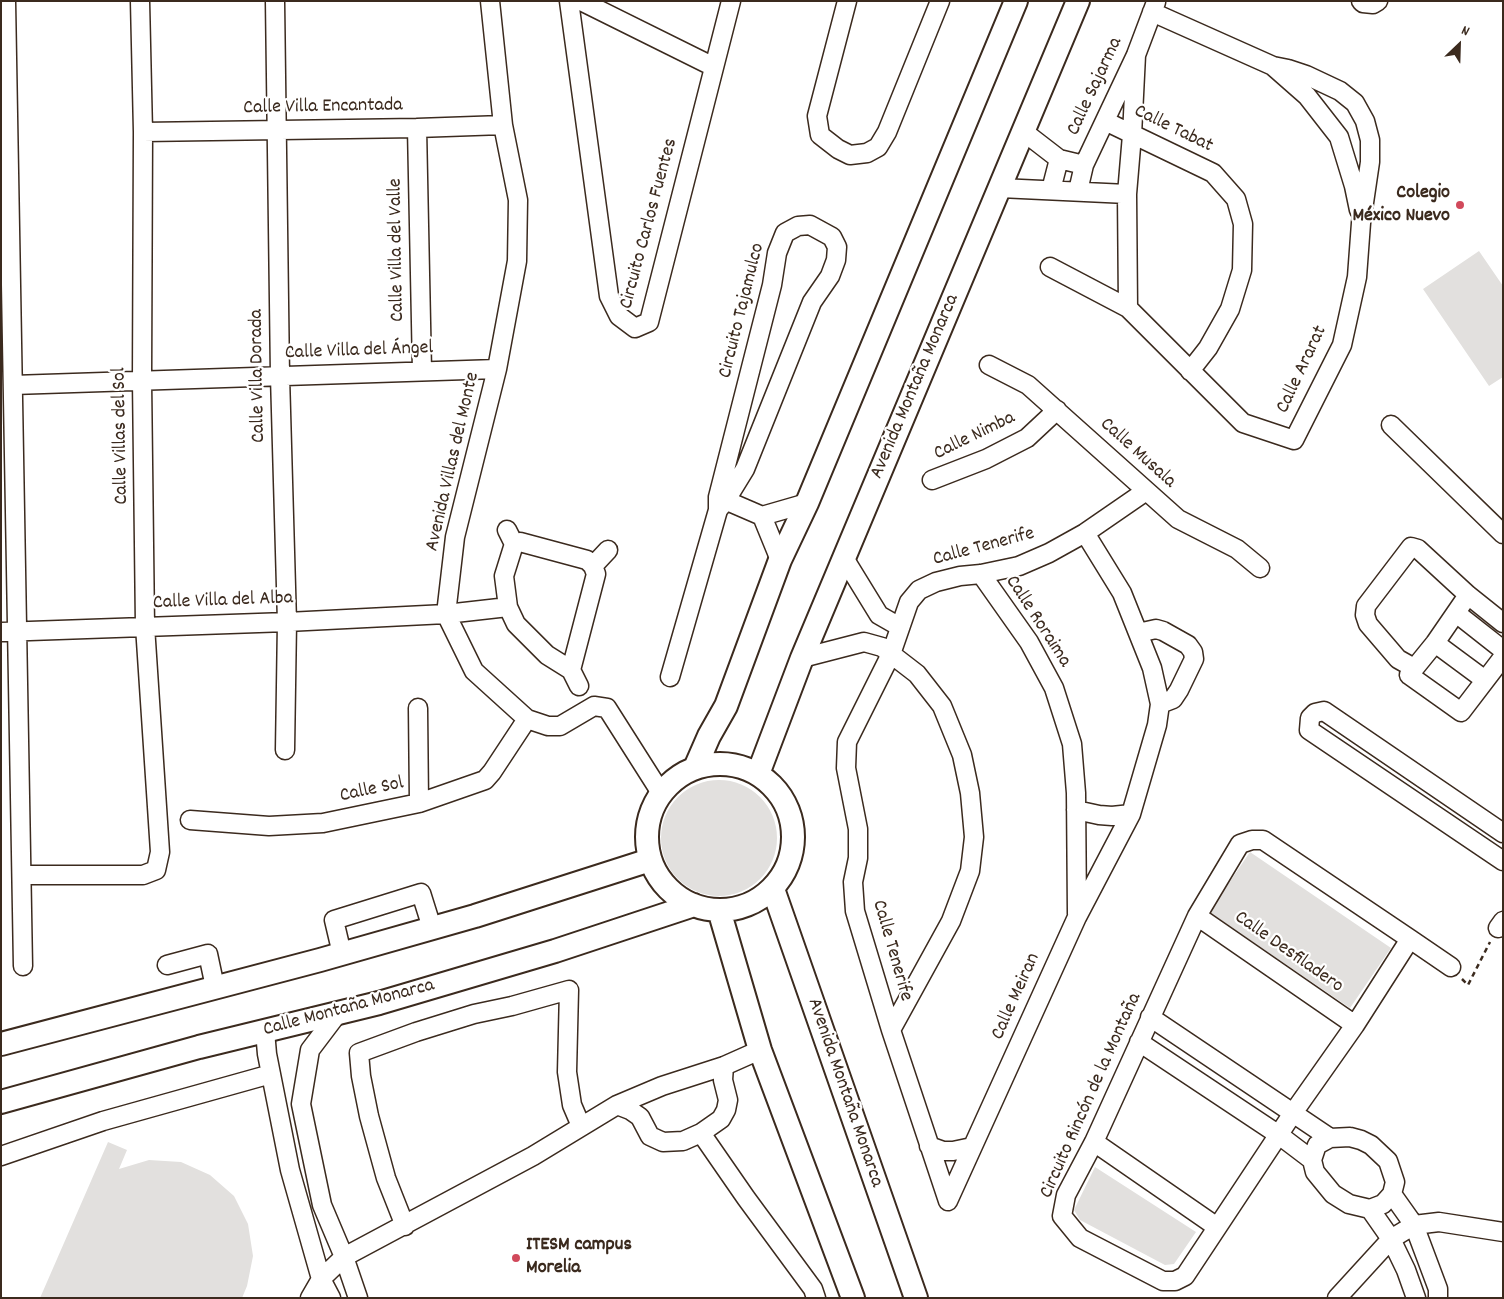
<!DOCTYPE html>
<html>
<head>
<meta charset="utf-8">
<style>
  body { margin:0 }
  #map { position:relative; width:1504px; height:1299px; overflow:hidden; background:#fff; font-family:Dekko,sans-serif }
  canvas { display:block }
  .frame { position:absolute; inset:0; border:2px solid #3b2a1e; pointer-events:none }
  .north { position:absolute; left:1434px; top:20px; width:50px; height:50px; -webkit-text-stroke:4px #fff; paint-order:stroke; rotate:24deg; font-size:14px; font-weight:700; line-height:20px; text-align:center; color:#3b2a1e }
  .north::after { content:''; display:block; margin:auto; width:18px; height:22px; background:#3b2a1e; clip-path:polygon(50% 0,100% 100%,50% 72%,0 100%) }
</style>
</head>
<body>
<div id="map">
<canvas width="1504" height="1299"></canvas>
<div class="frame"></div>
<div class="north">N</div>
</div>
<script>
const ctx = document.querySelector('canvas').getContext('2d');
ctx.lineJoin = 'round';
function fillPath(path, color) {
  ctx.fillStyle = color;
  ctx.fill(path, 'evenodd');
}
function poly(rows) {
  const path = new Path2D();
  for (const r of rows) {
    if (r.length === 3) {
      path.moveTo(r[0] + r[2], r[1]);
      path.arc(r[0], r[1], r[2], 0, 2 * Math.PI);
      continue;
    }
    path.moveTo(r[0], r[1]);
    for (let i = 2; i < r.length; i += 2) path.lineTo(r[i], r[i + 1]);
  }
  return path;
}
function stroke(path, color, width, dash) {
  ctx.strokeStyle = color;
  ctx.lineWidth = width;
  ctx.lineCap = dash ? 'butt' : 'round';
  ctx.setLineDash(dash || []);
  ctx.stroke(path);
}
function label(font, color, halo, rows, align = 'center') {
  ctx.font = font + ' Dekko,sans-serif';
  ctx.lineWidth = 4.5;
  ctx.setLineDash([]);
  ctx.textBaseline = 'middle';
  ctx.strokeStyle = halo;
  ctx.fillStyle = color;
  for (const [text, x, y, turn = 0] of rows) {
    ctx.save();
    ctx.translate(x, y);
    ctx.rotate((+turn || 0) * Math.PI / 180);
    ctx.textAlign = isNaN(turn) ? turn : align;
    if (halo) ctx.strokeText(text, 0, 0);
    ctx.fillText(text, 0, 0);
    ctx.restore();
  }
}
fillPath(poly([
  [1479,251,1503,286,1503,377,1489,386,1423,289],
  [719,838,58],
  [1250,852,1391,948,1350,1008,1209,912],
  [108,1142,127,1150,119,1169,149,1160,181,1162,210,1175,234,1196,248,1224,253,1256,247,1286,242,1298,40,1298],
  [1095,1167,1196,1232,1174,1264,1165,1265,1080,1220,1074,1210]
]), '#e2e0de');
const minor = poly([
  [6,1,23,966],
  [275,1,280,376,287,622,285,750],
  [490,1,503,125,518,200,517,261,497,369,455,537,446,614,474,671,527,719,548,726,560,726,594,706,607,708,661,793],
  [569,1,609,296,619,316,635,328,649,322,731,1],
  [581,1,714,67],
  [847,1,817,116,820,135,838,149,850,155,867,153,878,147,887,132,940,1],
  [1361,1,1363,3,1373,4,1378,1],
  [1274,67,1307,96,1339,137,1354,186,1359,210],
  [1105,121,1213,173,1236,199,1243,224,1242,270,1230,309,1208,348,1190,371],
  [417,128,422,371],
  [143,132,417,128,503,125],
  [1024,132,1059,159,1084,165],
  [1000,188,1127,194],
  [1051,190,1059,159],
  [1078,191,1084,165,1136,55,1156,2],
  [1050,267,1128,308,1243,423,1294,440,1342,345,1357,277,1361,223,1370,162,1370,140,1365,121,1355,103,1340,91,1306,75,1288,69,1273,66,1152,12],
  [1128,308,1127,194,1132,135,1136,55],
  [989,365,1028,385,1178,519,1237,549,1260,568],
  [13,385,497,369],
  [1391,425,1503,534],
  [932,480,986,459,1027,438,1057,410],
  [718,497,762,516,807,503],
  [762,516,780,560],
  [507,530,514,544],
  [514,544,520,542,587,560,593,566,596,574,571,670],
  [514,544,504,576,508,607,516,624,547,655,571,670,579,686],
  [844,558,879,615,900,627],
  [593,566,608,550],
  [981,574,1029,642,1054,688,1072,744,1076,793,1077,914],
  [1468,595,1435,643,1409,675,1461,712,1503,657],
  [1456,613,1503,650],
  [1,632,287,622,446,614,508,607],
  [1138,633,1156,629,1163,631,1188,645,1193,652,1194,659,1179,690,1173,699,1160,704],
  [1435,643,1485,680],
  [802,658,864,642,882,647,917,674,942,706,962,755,970,793,974,837,970,871,951,921,891,1030],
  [1414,668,1398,659,1368,624,1365,615,1366,606,1411,547,1418,549,1468,595,1503,623],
  [670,677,718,510,718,497,772,285,777,253,785,233,798,226,810,225,832,237,837,247,836,260,830,276,812,302,745,469,726,500,718,510],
  [418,708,419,803],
  [1076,810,1099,815,1112,816,1131,814],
  [190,820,269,826,323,823,419,803,485,780,492,772,527,719],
  [1503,833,1324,711,1315,713,1310,718,1309,730,1503,861],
  [22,875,143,875,156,870,160,852,145,626,142,380,143,132,140,1],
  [1197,916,1355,1025],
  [1498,928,1503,921],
  [1410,939,1355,1025,1293,1113,1185,1276,1175,1281,1163,1281,1080,1238,1062,1216,1066,1195,1094,1142,1197,916,1240,844,1252,840,1263,840,1410,939,1451,967],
  [342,954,334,920,421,893,432,928],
  [167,965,208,954,215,987],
  [338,1013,310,1050,301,1104,322,1205,344,1257,358,1298],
  [1150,1017,1330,1138],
  [265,1031,267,1054,290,1170,321,1279,331,1298],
  [1139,1042,1279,1135,1312,1160],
  [617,1105,630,1110,640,1117,650,1136,663,1142,683,1141,701,1133,721,1119,726,1110,728,1100,723,1080,724,1066],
  [701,1133,746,1198,813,1289,816,1298],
  [1350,1137,1361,1140,1371,1145,1388,1161,1395,1182,1392,1194,1383,1204,1370,1209,1349,1204,1333,1194,1315,1172,1312,1160,1317,1145,1330,1138,1350,1137],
  [1094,1142,1217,1227],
  [929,1146,943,1151,953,1151,972,1147],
  [1,1156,103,1121,271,1074],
  [1392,1194,1414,1225,1438,1289,1438,1298],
  [948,1201,891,1030,855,911,853,882,858,858,858,829,846,768,847,742,891,654,909,602,919,590,936,582,960,576,981,574,1019,566,1049,553,1085,533,1146,491],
  [948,1201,1077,917,1131,814,1157,725,1160,704,1152,668,1122,593,1085,533],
  [1370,1209,1391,1239,1406,1270,1416,1298],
  [405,1226,386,1178,369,1116,361,1076,359,1053,416,1032,474,1014,512,1006,569,990,567,1072,572,1105,581,1126],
  [310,1298,321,1279,344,1257,533,1156,617,1105,662,1086,724,1066,760,1050],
  [1337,1298,1391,1239,1414,1225,1439,1222,1503,1232]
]);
const major = poly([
  [720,837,73],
  [695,768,709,736,726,706,780,560,807,503,1016,1],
  [758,774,802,658,1078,1],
  [773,889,916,1298],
  [719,910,760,1050,853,1298],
  [1,1044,320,960,475,916,650,860],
  [1,1102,199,1047,379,1003,555,951,694,905]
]);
stroke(minor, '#3b2a1e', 21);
stroke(major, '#3b2a1e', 26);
stroke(poly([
  [1462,979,1468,985,1490,942]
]), '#3b2a1e', 2.5, [5, 4]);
stroke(minor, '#fff', 18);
stroke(major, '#fff', 22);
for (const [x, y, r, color] of [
  [1460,205,5,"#d1495b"],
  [516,1258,5,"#d1495b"]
]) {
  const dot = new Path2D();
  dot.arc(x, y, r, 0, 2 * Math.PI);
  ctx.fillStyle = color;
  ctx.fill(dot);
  stroke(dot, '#fff', 2);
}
label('20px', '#3b2a1e', '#fff', [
  ["Calle Sajarma",1096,87,-65],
  ["Calle Villa Encantada",323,108,-1],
  ["Calle Tabat",1173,130,26],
  ["Circuito Carlos Fuentes",650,224,-75],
  ["Calle Villa del Valle",398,250,-91],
  ["Circuito Tajamulco",743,311,-76],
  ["Calle Villa del Ángel",359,352,-2],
  ["Calle Ararat",1303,370,-65],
  ["Calle Villa Dorada",259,376,-91],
  ["Avenida Montaña Monarca",916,387,-67],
  ["Calle Villas del Sol",122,436,-91],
  ["Calle Nimba",975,437,-26],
  ["Calle Musala",1137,454,42],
  ["Avenida Villas del Monte",454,462,-77],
  ["Calle Tenerife",984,548,-15],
  ["Calle Villa del Alba",223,602,-2],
  ["Calle Roraima",1037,622,57],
  ["Calle Sol",372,791,-12],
  ["Calle Tenerife",891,951,74],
  ["Calle Desfiladero",1288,953,35],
  ["Calle Meiran",1017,997,-66],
  ["Calle Montaña Monarca",349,1009,-15],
  ["Avenida Montaña Monarca",844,1093,71],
  ["Circuito Rincón de la Montaña",1092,1096,-66]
]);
label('bold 20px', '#3b2a1e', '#fff', [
  ["Colegio",1450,194],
  ["México Nuevo",1450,217],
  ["ITESM campus",526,1246,"left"],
  ["Morelia",526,1269,"left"]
], 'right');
</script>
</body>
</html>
